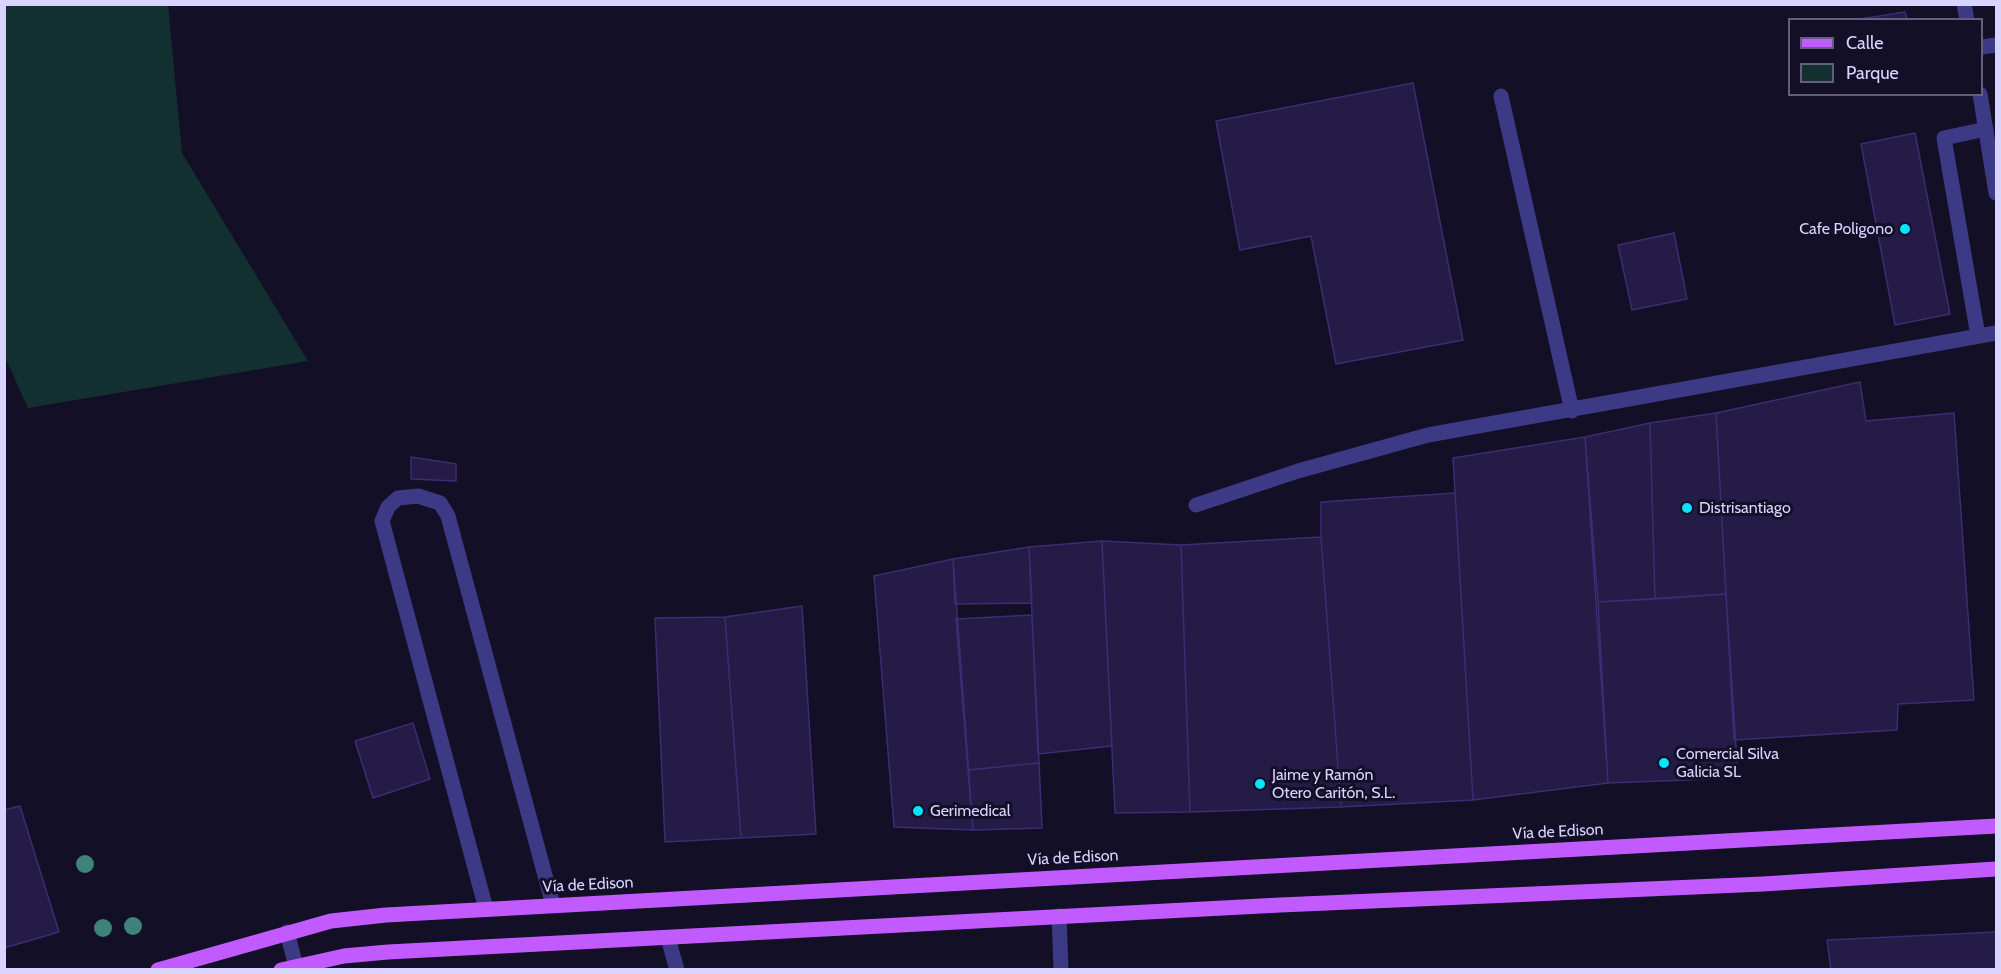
<!DOCTYPE html>
<html>
<head>
<meta charset="utf-8">
<style>
  body { margin:0 }
  #map { position:relative; width:2001px; height:974px; overflow:hidden; background:#130f26; font-family:Cabin,sans-serif }
  canvas { display:block }
  .frame { position:absolute; inset:0; border:6px solid #d9d4ff; pointer-events:none }
  .legend { position:absolute; left:1788px; top:18px; width:195px; height:78px; box-sizing:border-box; background:#130f26; border:2px solid #625e7d; margin:0; padding:8px 10px; list-style:none; font-size:18px; color:#d9d4ff }
  .legend li { display:flex; align-items:center; gap:12px; height:30px }
  .legend b { width:30px; border:2px solid #625e7d }
</style>
</head>
<body>
<div id="map">
<canvas width="2001" height="974"></canvas>
<div class="frame"></div>
<ul class="legend">
<li><b style="height:8px;background:#c25bff"></b>Calle</li>
<li><b style="height:16px;background:#12302f"></b>Parque</li>
</ul>
</div>
<script>
const ctx = document.querySelector('canvas').getContext('2d');
ctx.lineJoin = 'round';
function fillPath(path, color) {
  ctx.fillStyle = color;
  ctx.fill(path, 'evenodd');
}
function poly(rows) {
  const path = new Path2D();
  for (const r of rows) {
    path.moveTo(r[0], r[1]);
    for (let i = 2; i < r.length; i += 2) path.lineTo(r[i], r[i + 1]);
  }
  return path;
}
function stroke(path, color, width, dash) {
  ctx.strokeStyle = color;
  ctx.lineWidth = width;
  ctx.lineCap = dash ? 'butt' : 'round';
  ctx.setLineDash(dash || []);
  ctx.stroke(path);
}
function label(font, color, halo, rows, align = 'center') {
  ctx.font = font + ' Cabin,sans-serif';
  ctx.lineWidth = 6;
  ctx.setLineDash([]);
  ctx.textBaseline = 'middle';
  ctx.strokeStyle = halo;
  ctx.fillStyle = color;
  for (const [text, x, y, turn = 0] of rows) {
    ctx.save();
    ctx.translate(x, y);
    ctx.rotate((+turn || 0) * Math.PI / 180);
    ctx.textAlign = isNaN(turn) ? turn : align;
    if (halo) ctx.strokeText(text, 0, 0);
    ctx.fillText(text, 0, 0);
    ctx.restore();
  }
}
fillPath(poly([
  [5,4,168,5,182,153,308,361,28,408,5,357]
]), '#12302f');
const building = poly([
  [1905,12,1907,20,1854,20,1905,12],
  [1413,83,1463,340,1336,364,1311,236,1240,250,1216,121,1413,83],
  [1915,133,1950,314,1895,325,1861,144,1915,133],
  [1674,233,1687,299,1632,310,1618,245,1674,233],
  [1860,382,1866,421,1954,413,1974,700,1898,704,1897,730,1734,740,1716,413,1860,382],
  [1716,413,1726,594,1655,599,1650,423,1716,413],
  [1650,423,1655,599,1598,602,1585,437,1650,423],
  [1585,437,1608,783,1473,800,1453,458,1585,437],
  [411,457,456,464,456,481,411,479,411,457],
  [1455,493,1473,800,1341,807,1321,537,1321,502,1455,493],
  [1321,537,1341,807,1190,812,1181,545,1321,537],
  [1102,541,1181,545,1190,812,1115,813,1102,541],
  [1102,541,1112,746,1038,754,1029,547,1102,541],
  [1029,547,1032,603,955,604,953,559,1029,547],
  [953,559,973,830,894,827,874,576,953,559],
  [1726,594,1738,778,1608,783,1598,602,1726,594],
  [802,606,816,834,741,838,725,617,802,606],
  [1032,615,1039,763,968,770,956,619,1032,615],
  [725,617,741,838,665,842,655,618,725,617],
  [413,723,430,779,373,798,355,741,413,723],
  [1039,763,1042,828,973,830,968,770,1039,763],
  [20,806,59,932,4,948,4,810,20,806],
  [1996,932,1996,970,1831,970,1827,940,1996,932]
]);
fillPath(building, '#241b47');
stroke(building, '#3b2d73', 1.5);
stroke(poly([
  [1964,4,1967,20],
  [1982,47,1996,45],
  [1980,94,1996,193],
  [1501,96,1572,411],
  [1978,336,1944,138,1986,129],
  [1196,505,1298,471,1428,435,1996,333],
  [486,909,382,521,388,507,398,498,418,496,440,503,448,516,553,905],
  [1059,916,1061,970],
  [287,932,297,970],
  [668,938,677,970]
]), '#3d3a85', 15);
stroke(poly([
  [158,970,331,921,386,915,1996,826],
  [281,970,344,956,388,952,1280,905,1763,884,1996,869]
]), '#c25bff', 15);
ctx.fillStyle = '#3d827b';
for (const [x, y] of [
  [85,864],
  [133,926],
  [103,928]
]) {
  ctx.beginPath();
  ctx.arc(x, y, 9, 0, 2 * Math.PI);
  ctx.fill();
}
for (const [x, y, r, color] of [
  [1905,229,6,"#00e5ff"],
  [1687,508,6,"#00e5ff"],
  [1664,763,6,"#00e5ff"],
  [1260,784,6,"#00e5ff"],
  [918,811,6,"#00e5ff"]
]) {
  const dot = new Path2D();
  dot.arc(x, y, r, 0, 2 * Math.PI);
  ctx.fillStyle = color;
  ctx.fill(dot);
  stroke(dot, '#130f26', 2);
}
label('16px', '#d9d4ff', '#130f26', [
  ["Cafe Poligono",1893,229,"right"],
  ["Distrisantiago",1699,508],
  ["Comercial Silva",1676,754],
  ["Galicia SL",1676,772],
  ["Jaime y Ramón",1272,775],
  ["Otero Caritón, S.L.",1272,793],
  ["Gerimedical",930,811]
], 'left');
label('16px', '#d9d4ff', '#130f26', [
  ["Vía de Edison",1558,832,-3],
  ["Vía de Edison",1073,858,-3],
  ["Vía de Edison",588,885,-3]
]);
</script>
</body>
</html>
